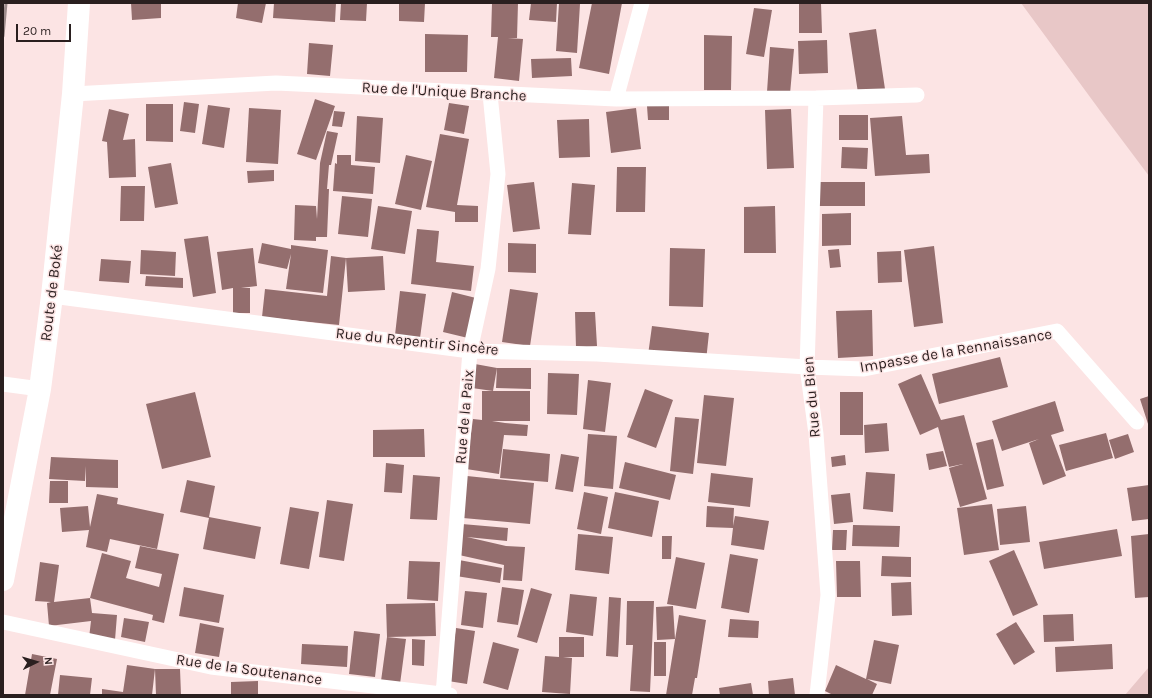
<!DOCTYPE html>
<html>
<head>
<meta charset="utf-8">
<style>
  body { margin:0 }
  #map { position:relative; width:1152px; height:698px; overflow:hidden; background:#fce4e4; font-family:Karla,sans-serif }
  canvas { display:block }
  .frame { position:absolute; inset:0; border:4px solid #2a1f1f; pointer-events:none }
  .north { position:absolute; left:16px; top:642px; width:40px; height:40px; -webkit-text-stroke:3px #fce4e4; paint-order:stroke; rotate:85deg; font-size:11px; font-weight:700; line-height:16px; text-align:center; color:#2a1f1f }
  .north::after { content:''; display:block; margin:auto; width:14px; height:18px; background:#2a1f1f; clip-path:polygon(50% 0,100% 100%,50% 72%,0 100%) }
  .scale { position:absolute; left:16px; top:24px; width:55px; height:18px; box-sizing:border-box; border:2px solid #2a1f1f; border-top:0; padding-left:5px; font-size:12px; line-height:14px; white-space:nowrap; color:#2a1f1f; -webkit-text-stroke:3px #fce4e4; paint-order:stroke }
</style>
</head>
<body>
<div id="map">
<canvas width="1152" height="698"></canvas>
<div class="frame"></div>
<div class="north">N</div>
<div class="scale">20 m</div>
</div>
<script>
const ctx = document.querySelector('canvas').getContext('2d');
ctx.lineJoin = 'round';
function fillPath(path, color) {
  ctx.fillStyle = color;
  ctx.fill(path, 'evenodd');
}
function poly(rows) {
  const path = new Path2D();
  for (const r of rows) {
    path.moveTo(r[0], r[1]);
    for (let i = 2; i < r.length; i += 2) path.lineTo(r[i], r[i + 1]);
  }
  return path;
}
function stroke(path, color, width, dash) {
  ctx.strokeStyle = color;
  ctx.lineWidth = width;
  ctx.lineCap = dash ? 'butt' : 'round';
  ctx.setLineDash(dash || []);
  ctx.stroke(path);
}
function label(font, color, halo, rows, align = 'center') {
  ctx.font = font + ' Karla,sans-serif';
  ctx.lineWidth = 3;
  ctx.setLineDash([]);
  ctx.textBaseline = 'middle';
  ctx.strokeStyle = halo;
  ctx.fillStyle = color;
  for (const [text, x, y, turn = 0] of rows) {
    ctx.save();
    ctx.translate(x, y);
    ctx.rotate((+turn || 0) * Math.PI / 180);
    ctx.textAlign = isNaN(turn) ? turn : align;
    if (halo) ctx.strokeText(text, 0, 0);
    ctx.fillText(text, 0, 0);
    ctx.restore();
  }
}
fillPath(poly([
  [1021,3,1149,3,1149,176,1101,112],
  [1149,667,1149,695,1125,695]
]), '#e8c7c7');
fillPath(poly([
  [131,3,161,3,161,18,132,20],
  [238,3,266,3,262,23,236,18],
  [274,3,336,3,335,22,273,18],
  [341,3,367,3,366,21,340,20],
  [399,3,425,3,424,22,399,21],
  [492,3,518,3,517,38,508,38,523,39,519,81,494,78,498,37,491,37],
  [531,3,557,3,556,22,529,20],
  [559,3,580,4,577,53,556,51],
  [592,3,622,3,609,74,579,68],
  [799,3,821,3,822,33,799,33],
  [754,8,772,10,764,57,746,54],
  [876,29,885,89,858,93,849,33],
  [425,34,468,35,467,72,425,72],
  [704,35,732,36,731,90,704,90],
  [827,40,828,73,799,74,798,41],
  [309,43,333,45,330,76,307,74],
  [770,47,794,49,790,94,767,92],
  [571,58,572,76,532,78,531,59],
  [315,99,335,106,316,160,297,154],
  [184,102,199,104,195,133,180,131],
  [449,103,469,106,464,134,444,130],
  [146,104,173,104,173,142,146,141],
  [208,105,230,108,224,148,202,144],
  [669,105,669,120,648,120,647,106],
  [249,108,281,110,278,164,246,162],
  [636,108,641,149,611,153,606,112],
  [109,109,129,114,123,140,135,139,136,177,109,178,107,142,102,141],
  [791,109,794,168,767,169,765,110],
  [334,111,345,112,342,127,332,126],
  [839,115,868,115,868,140,839,140],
  [357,116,383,118,380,163,355,161],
  [902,116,906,155,929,154,930,173,875,176,870,118],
  [589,119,590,157,559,158,557,120],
  [327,131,338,133,331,165,329,165,327,189,329,189,327,237,316,237,316,241,294,240,295,205,316,206,317,219,320,163],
  [440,134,469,139,457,205,478,206,478,222,455,222,455,212,426,207],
  [842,147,868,148,867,169,841,168],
  [337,155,351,155,351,165,375,167,373,194,333,191,335,163,337,164],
  [406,155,432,161,421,210,395,204],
  [171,163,178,204,155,208,148,167],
  [617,167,646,167,645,212,616,212],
  [274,170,274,181,248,183,247,171],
  [534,182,540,229,513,232,507,185],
  [819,182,865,182,865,206,819,206],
  [572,183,595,185,591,235,568,234],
  [121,186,145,186,144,221,120,221],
  [342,196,372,199,368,237,338,234],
  [378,206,412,211,405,254,371,249],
  [775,206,776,253,744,253,744,207],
  [851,213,851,245,822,246,822,214],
  [417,229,439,231,436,262,474,266,471,291,411,284],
  [208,236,216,293,193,297,184,239],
  [262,243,291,249,291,245,328,250,323,293,286,289,291,254,287,269,258,263],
  [508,243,536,244,536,273,508,272],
  [934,246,943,323,914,327,904,250],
  [253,248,257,286,241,288,250,288,250,313,233,313,233,288,222,290,217,252],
  [670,248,705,249,703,307,669,306],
  [839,249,841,267,830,268,828,250],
  [141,250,176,252,175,276,140,274],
  [901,251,902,282,878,283,877,252],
  [331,256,346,258,383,256,385,290,348,292,346,258,339,325,262,317,265,289,327,296],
  [101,259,131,261,129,283,99,281],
  [146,276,183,278,183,288,145,286],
  [510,289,538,293,530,346,502,342],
  [400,291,426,294,420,338,395,335],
  [452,292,476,298,468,338,443,332],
  [872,310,873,356,838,358,836,311],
  [575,312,595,312,597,346,576,348],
  [652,326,709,333,706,361,648,355],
  [1000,357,1008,387,939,404,932,374],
  [475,364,497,368,493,391,472,388],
  [497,368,531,368,531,389,496,388],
  [548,373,579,374,577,415,547,414],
  [921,374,941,420,964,415,987,499,960,507,949,468,963,464,949,467,938,427,920,435,898,384],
  [588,380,611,383,605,432,583,429],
  [645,389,673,400,656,448,627,437],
  [482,391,530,391,530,421,492,421,505,423,528,425,527,436,504,435,499,474,466,469,473,419,482,420],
  [195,392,211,457,162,469,146,404],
  [840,392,863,392,863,435,840,435],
  [704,395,734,398,726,466,697,463],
  [1149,396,1149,427,1140,399],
  [1055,401,1064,431,1051,435,1066,476,1043,485,1029,443,1039,439,1002,451,992,421],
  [675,417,699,419,693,474,670,471],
  [887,423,889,451,865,453,864,425],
  [424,429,425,457,373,457,373,430],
  [1106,433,1113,458,1066,471,1059,445],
  [588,434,617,436,613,489,584,486],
  [1128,434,1134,452,1115,459,1109,440],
  [993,439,1004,486,987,490,976,443],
  [503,449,550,454,548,482,500,478],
  [943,451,947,466,929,470,926,454],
  [561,454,579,457,573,492,555,489],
  [845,455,846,465,832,467,831,457],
  [51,457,118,460,118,488,86,487,86,466,85,481,49,479],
  [625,462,676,475,670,500,619,488],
  [386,463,404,465,402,493,384,492],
  [866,472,895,474,893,512,863,509],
  [711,473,753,478,750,507,708,502],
  [413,475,440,477,437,520,410,519],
  [467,476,534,483,530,524,463,518],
  [187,480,215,486,209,517,261,527,255,559,203,549,209,518,180,512],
  [50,481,68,481,68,503,49,503],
  [1149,485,1149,519,1132,521,1127,488],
  [584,492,608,497,601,534,577,529],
  [615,492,659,501,652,537,608,528],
  [850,493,853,522,834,524,831,495],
  [97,494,118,498,117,504,164,514,157,549,110,539,107,552,86,547,89,530,62,532,60,508,88,506,90,527],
  [327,500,353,504,344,561,319,557],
  [992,504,999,550,964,555,957,508],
  [707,506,734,508,733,526,735,516,769,521,764,550,731,545,733,528,706,527],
  [1026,506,1030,542,1000,545,997,509],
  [290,507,319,512,309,569,280,564],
  [462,524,508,528,507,541,467,537,506,546,525,547,522,581,503,580,504,565,459,555],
  [853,525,900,526,899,547,852,546],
  [1117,529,1122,556,1044,569,1039,542],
  [833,530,847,530,846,550,832,550],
  [578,534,613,537,609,574,575,570],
  [1149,534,1149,597,1135,598,1131,536],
  [662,536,672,536,671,559,662,559],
  [140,546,179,554,164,623,152,620,153,615,90,598,92,613,117,615,115,640,89,638,91,621,49,626,47,603,51,602,35,601,40,562,59,565,54,602,90,598,102,553,131,561,126,578,159,587,162,574,135,568],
  [1014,550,1038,605,1013,616,989,561],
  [730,554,758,559,749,613,721,608],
  [882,556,911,557,911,577,881,576],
  [676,557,705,563,696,609,667,604],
  [459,560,502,568,500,583,456,576],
  [409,561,440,562,438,601,407,599],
  [836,561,860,561,861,597,837,597],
  [911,582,912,615,892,616,891,583],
  [184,587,224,595,219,623,179,616],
  [502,587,524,590,518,625,497,622],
  [531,588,552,594,537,643,517,637],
  [465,591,487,593,483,628,461,625],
  [570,594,597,597,593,636,566,632],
  [609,597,621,598,618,657,606,656],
  [627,601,654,601,650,692,630,691,633,645,626,645],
  [435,603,436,636,387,637,386,604],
  [673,606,675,639,657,640,656,607],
  [1073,614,1074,641,1044,642,1043,615],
  [679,615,706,620,697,678,695,678,692,695,666,695],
  [124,618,149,622,145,642,121,637],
  [730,619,759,621,758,638,728,637],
  [1016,622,1035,652,1014,665,996,634],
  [200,623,224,628,219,657,195,653],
  [456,628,475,631,467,684,448,681],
  [354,631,380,634,375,677,349,674],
  [387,637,406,639,400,684,381,681],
  [559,637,584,637,584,657,563,657,572,658,570,694,542,692,545,656,559,657],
  [412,639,425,640,424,666,412,665],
  [874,640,899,645,891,684,867,679,877,684,872,695,833,695,825,691,836,665,866,679],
  [493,642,519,649,508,690,483,683],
  [654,642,666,642,666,676,654,676],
  [302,644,348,646,347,667,301,664],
  [1112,644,1113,669,1056,672,1055,647],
  [32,654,57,659,50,695,25,695],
  [127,665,155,669,180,669,181,695,156,695,155,669,152,695,102,695,102,689,123,692],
  [60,675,92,678,90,695,58,695],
  [793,678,795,695,769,695,768,681],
  [258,681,258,695,231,695,231,682],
  [751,683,753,695,720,695,719,688]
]), '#946e6e');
stroke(poly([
  [73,94,276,83,616,99,816,98,917,95],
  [816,98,807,367,816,434,828,595,817,695],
  [616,99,642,3],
  [52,296,470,351,597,354,807,367,864,369,1057,331,1137,422],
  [3,384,40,389],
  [3,622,211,667,450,695],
  [443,695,470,351,488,269,498,174,490,94]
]), '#fff', 15);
stroke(poly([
  [3,580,40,389,52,296,73,94,79,3]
]), '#fff', 22);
stroke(poly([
  [3,36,6,3]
]), '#9d8b8b', 3);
label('15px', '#2a1f1f', '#fce4e4', [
  ["Rue de l'Unique Branche",444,92,3],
  ["Route de Boké",52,293,-83],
  ["Rue du Repentir Sincère",417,342,6],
  ["Impasse de la Rennaissance",956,351,-10],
  ["Rue du Bien",812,397,-95],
  ["Rue de la Paix",465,417,-85],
  ["Rue de la Soutenance",249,670,8]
]);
</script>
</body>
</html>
